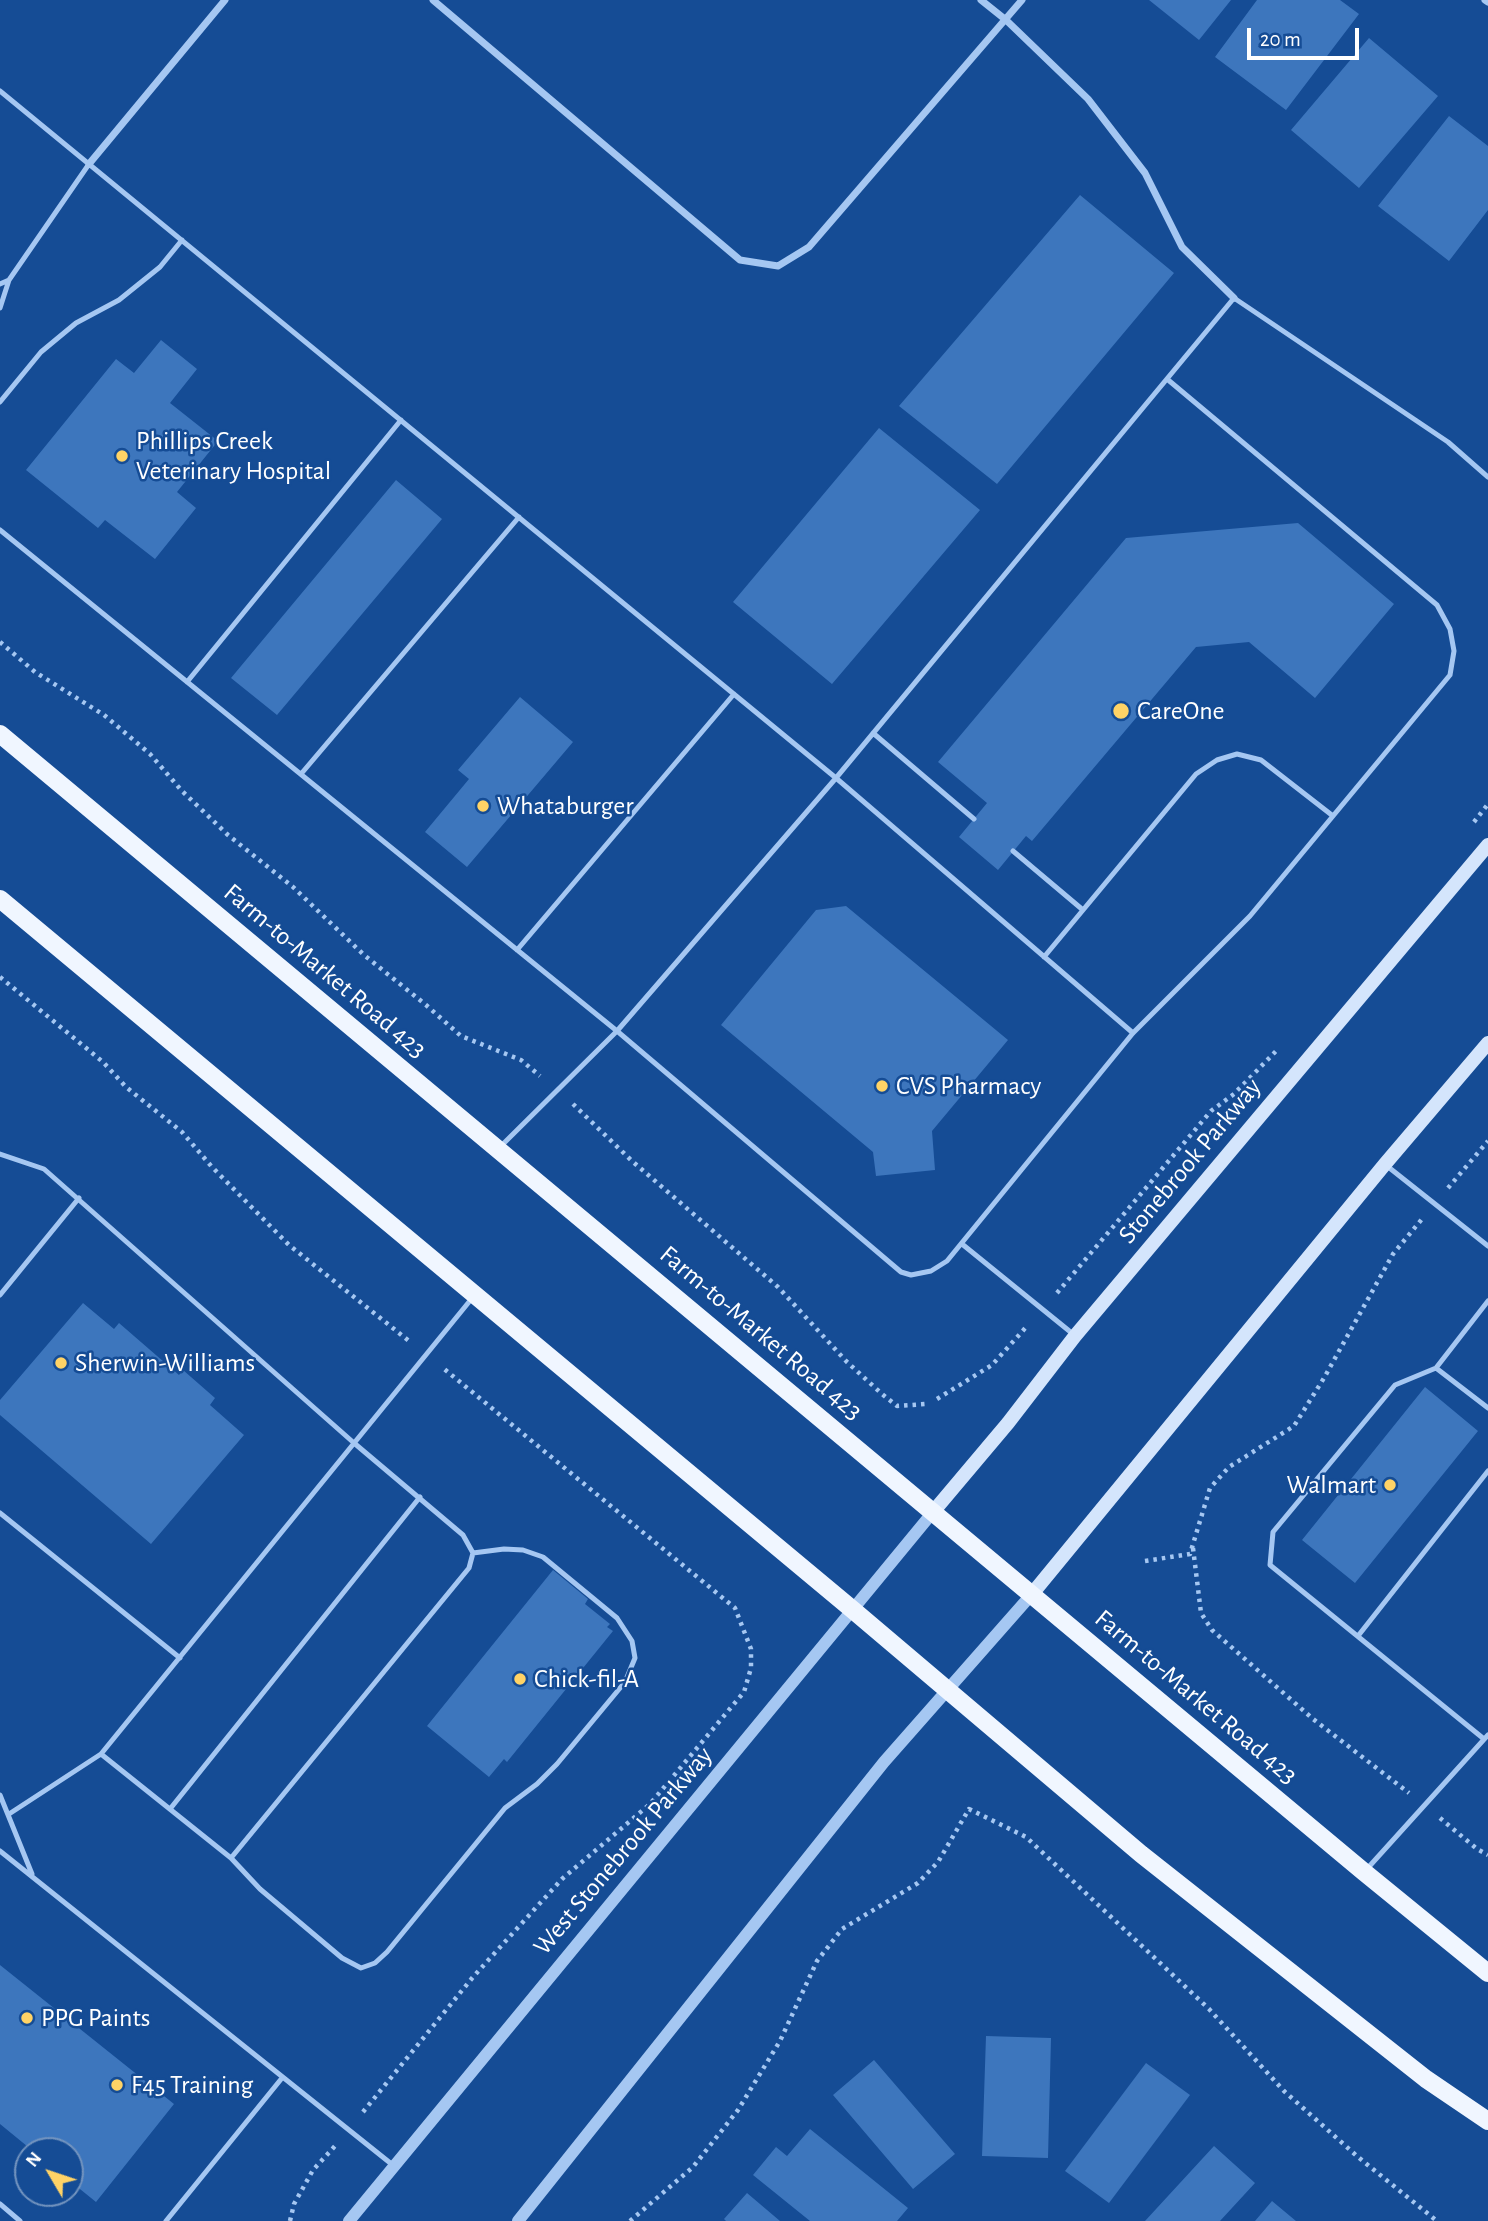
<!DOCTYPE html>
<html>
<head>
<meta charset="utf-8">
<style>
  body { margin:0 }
  #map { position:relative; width:1488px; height:2221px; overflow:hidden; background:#154c95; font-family:"Alegreya Sans",sans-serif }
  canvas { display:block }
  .north { position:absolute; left:14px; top:2137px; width:70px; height:70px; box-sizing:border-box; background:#154c95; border:2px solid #7394bf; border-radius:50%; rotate:309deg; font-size:19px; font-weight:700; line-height:28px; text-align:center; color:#fff }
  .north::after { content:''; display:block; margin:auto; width:24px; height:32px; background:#ffd366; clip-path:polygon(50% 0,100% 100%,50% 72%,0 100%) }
  .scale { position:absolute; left:1247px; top:28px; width:112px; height:32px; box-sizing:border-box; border:4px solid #fff; border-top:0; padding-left:9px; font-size:21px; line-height:24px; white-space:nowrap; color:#fff; -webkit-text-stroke:5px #154c95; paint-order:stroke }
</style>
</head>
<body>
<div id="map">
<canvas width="1488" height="2221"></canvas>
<div class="north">N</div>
<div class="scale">20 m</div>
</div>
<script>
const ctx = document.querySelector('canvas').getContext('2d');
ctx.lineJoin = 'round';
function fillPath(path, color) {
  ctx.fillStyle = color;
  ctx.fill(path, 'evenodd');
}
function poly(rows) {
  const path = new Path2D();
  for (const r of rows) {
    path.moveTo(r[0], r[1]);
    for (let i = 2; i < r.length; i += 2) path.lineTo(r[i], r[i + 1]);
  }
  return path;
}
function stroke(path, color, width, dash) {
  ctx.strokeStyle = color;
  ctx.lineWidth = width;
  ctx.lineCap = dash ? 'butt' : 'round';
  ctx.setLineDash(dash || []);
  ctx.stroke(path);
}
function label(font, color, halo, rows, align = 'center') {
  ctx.font = font + ' "Alegreya Sans",sans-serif';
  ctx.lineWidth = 5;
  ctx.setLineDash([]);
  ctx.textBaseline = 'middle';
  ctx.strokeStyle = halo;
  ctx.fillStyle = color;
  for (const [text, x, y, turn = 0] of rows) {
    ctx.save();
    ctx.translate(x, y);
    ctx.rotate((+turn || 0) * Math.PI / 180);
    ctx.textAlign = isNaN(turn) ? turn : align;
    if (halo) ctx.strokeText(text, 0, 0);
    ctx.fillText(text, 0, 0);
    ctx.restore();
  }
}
fillPath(poly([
  [1149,0,1231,0,1199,40],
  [1257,0,1340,0,1359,14,1286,110,1215,57],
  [1369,38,1438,96,1359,188,1291,130],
  [1449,116,1488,146,1488,210,1449,261,1378,206],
  [1080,195,1174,273,997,484,899,406],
  [161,340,197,369,170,403,218,441,177,492,196,508,155,559,105,520,98,528,26,470,116,359,134,373],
  [879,428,980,510,832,684,733,602],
  [396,480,442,519,277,715,231,678],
  [1298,523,1394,604,1315,698,1249,642,1196,647,1032,841,1026,836,998,870,959,837,987,803,938,762,1126,538],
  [520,697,573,742,467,867,425,832,469,779,458,770],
  [846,906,1008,1040,932,1131,935,1170,876,1176,873,1152,721,1025,816,910],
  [83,1303,114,1329,119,1323,179,1375,183,1370,215,1398,210,1405,244,1435,151,1544,0,1415,0,1400],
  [1425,1387,1478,1431,1355,1583,1302,1540],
  [553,1570,588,1599,585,1604,610,1624,607,1627,613,1631,507,1762,504,1759,489,1777,427,1726],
  [0,1965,174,2104,96,2202,70,2181,70,2151,33,2151,0,2124],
  [986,2036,1051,2038,1048,2158,982,2156],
  [874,2060,955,2154,913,2189,833,2095],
  [1146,2063,1190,2095,1109,2203,1065,2171],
  [810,2129,908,2208,897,2221,810,2221,753,2175,776,2147,787,2156],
  [1214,2146,1255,2183,1220,2221,1145,2221],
  [747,2193,780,2221,726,2221,724,2219],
  [1272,2201,1296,2221,1255,2221]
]), '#3d76bd');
stroke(poly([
  [0,642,35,672,104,715,150,754,182,791,228,835,293,887,364,955,426,1005,461,1036,521,1060,540,1076],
  [1474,822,1488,804],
  [0,977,103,1062,126,1087,182,1132,212,1167,289,1245,409,1341],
  [573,1104,632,1161,778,1287,847,1362,882,1394,897,1406,925,1404],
  [1448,1188,1488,1141],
  [1057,1293,1211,1111,1234,1094,1279,1048],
  [937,1399,992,1365,1028,1325],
  [1193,1548,1201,1613,1212,1630,1313,1719,1409,1793],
  [1145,1561,1190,1554,1210,1488,1229,1467,1294,1426,1324,1378,1393,1254,1422,1219],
  [1440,1818,1477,1849,1488,1855],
  [363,2112,473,1977,562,1879,650,1804,744,1692,751,1668,751,1649,735,1608,443,1368],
  [290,2221,294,2204,313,2170,335,2146],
  [630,2221,693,2167,738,2110,780,2041,817,1961,842,1929,918,1883,938,1862,969,1809,1026,1837,1209,2009,1284,2091,1358,2157,1437,2221]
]), '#a5c7f2', 4.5, [3.5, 5]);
stroke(poly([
  [0,91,836,778,1133,1033],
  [9,280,89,164],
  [0,284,9,280,0,308],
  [0,402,41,352,76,323,119,300,160,267,182,240],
  [0,530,617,1031,901,1272,911,1275,931,1271,947,1261,1133,1033,1250,916,1450,675,1454,651,1450,629,1437,605,1167,379],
  [187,682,401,420],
  [873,733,974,819],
  [301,774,519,517],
  [1013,851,1083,910],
  [517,950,734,694],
  [1044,957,1196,774,1217,760,1237,754,1261,760,1333,816],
  [499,1148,617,1031,836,778,1234,298,1448,442,1488,477],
  [0,1154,44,1169,354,1443,463,1535,473,1553,469,1568,231,1858,101,1754],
  [1387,1166,1488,1246],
  [962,1244,1073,1334],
  [0,1295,79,1198],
  [1436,1368,1488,1408],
  [0,1513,180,1658],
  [1358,1636,1488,1471],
  [1484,1739,1270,1565,1273,1532,1395,1385,1436,1368,1488,1301],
  [0,1795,32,1874],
  [170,1809,420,1497],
  [9,1814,101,1754,473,1297],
  [0,1851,394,2166],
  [231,1858,260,1889,342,1958,361,1968,375,1963,387,1952,505,1808,537,1784,557,1764,625,1682,635,1658,632,1641,617,1618,543,1557,523,1550,504,1549,473,1553],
  [1366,1870,1488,1735],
  [0,2204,20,2221],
  [166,2221,282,2078]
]), '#a5c7f2', 5);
stroke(poly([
  [433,0,740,260,778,266,809,247,1022,0],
  [981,0,1006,20,1088,99,1145,173,1182,247,1234,298],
  [1485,0,1488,2],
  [89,164,225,0]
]), '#a5c7f2', 7);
stroke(poly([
  [349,2221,933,1512],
  [518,2221,884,1762,1032,1594]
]), '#a5c7f2', 12);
stroke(poly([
  [933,1512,1008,1423,1075,1336,1488,845],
  [1032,1594,1385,1164,1488,1043]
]), '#d4e5fc', 14);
stroke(poly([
  [0,734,1364,1872,1488,1973],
  [0,899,853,1610,1141,1854,1426,2079,1488,2121]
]), '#f0f6ff', 18);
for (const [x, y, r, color] of [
  [122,456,7,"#ffd366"],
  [1121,711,9,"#ffd366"],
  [483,806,7,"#ffd366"],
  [882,1086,7,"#ffd366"],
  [61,1363,7,"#ffd366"],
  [1390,1485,7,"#ffd366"],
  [520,1679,7,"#ffd366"],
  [27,2018,7,"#ffd366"],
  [117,2085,7,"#ffd366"]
]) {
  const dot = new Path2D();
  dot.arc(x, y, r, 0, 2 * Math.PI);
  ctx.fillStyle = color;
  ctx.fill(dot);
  stroke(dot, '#154c95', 2.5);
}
label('26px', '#fff', '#154c95', [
  ["Phillips Creek",136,441],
  ["Veterinary Hospital",136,471],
  ["CareOne",1137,711],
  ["Whataburger",497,806],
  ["CVS Pharmacy",896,1086],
  ["Sherwin-Williams",75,1363],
  ["Walmart",1376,1485,"right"],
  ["Chick-fil-A",534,1679],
  ["PPG Paints",41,2018],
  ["F45 Training",131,2085]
], 'left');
label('26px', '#fff', '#154c95', [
  ["Farm-to-Market Road 423",325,971,40],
  ["Stonebrook Parkway",1190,1161,-50],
  ["Farm-to-Market Road 423",761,1333,40],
  ["Farm-to-Market Road 423",1196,1697,40],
  ["West Stonebrook Parkway",623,1851,-50]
]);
</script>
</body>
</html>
